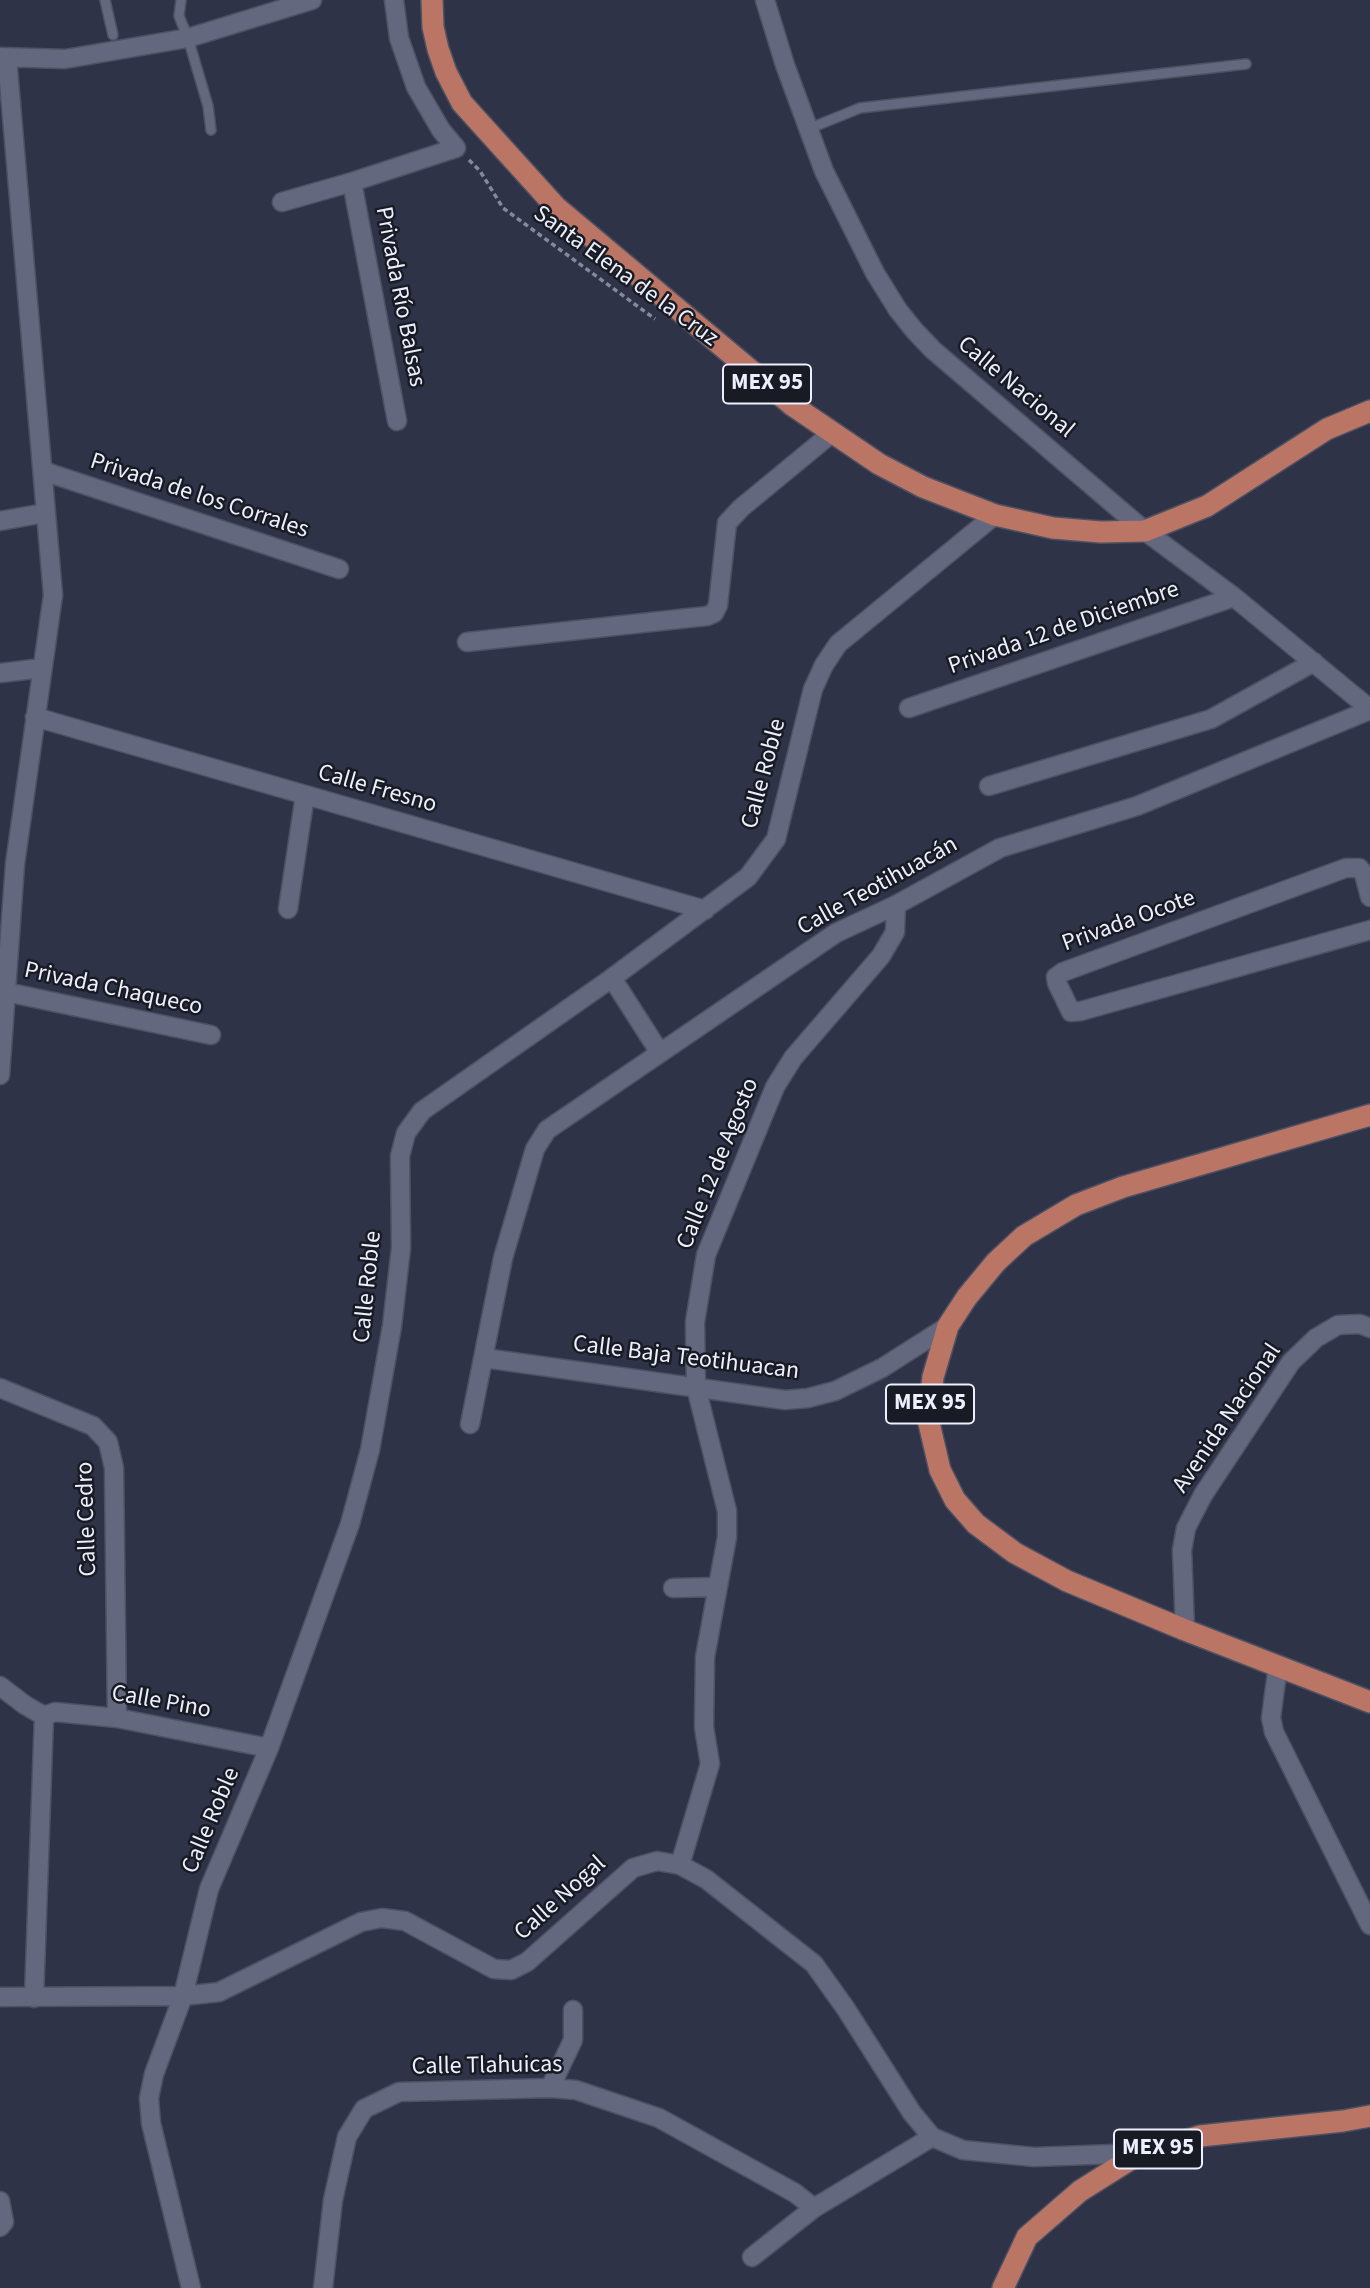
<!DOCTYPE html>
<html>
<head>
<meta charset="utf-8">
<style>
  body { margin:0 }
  canvas { display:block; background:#2f3347 }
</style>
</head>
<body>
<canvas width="1370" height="2288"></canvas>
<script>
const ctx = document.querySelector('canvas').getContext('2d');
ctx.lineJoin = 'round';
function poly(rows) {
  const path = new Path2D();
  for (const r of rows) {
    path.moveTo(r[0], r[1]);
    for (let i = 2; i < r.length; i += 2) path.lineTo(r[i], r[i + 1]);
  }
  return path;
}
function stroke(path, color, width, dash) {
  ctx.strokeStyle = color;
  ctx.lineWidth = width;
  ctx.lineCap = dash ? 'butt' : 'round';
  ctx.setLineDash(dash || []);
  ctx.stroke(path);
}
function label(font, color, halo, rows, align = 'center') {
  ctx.font = font + ' "Source Sans 3",sans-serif';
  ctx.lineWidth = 5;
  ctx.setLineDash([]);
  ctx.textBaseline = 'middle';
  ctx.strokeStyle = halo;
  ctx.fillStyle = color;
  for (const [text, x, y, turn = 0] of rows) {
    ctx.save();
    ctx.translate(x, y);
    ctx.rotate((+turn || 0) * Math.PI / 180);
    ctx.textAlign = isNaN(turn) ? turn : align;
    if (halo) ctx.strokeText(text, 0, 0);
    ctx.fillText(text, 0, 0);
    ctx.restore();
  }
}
const service = poly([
  [105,0,113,35],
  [181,0,179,16,188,38,208,106,211,130],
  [808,129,860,108,1246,64]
]);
const minor = poly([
  [765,0,785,65,824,171,875,273,898,310,914,330,933,350,1145,531,1234,597,1370,709],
  [0,57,65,59,188,38,312,0],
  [352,182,397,421],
  [282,202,352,182,456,148,441,130,416,87,399,38,394,0],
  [43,471,339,569],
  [0,521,45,513],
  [467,642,707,616,714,613,718,605,727,523,741,508,832,433],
  [0,673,42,668],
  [909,708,1234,597],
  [35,717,705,910],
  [989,786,1211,719,1314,662],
  [1370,897,1364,874,1359,868,1346,868,1063,972,1056,977,1057,983,1071,1012,1081,1011,1370,930],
  [288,909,305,795],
  [612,978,660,1053],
  [6,992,211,1035],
  [0,1075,15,864,53,595,7,58],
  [484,1358,785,1400,808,1398,835,1391,882,1368,948,1326],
  [0,1388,93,1426,108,1442,114,1468,117,1718],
  [470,1424,503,1258,535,1149,547,1130,836,933,896,905,1000,848,1137,806,1370,710],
  [673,1588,717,1587],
  [1185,1630,1182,1550,1186,1528,1203,1495,1291,1362,1316,1338,1338,1325,1360,1324,1370,1328],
  [1278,1665,1271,1718,1274,1732,1370,1925],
  [0,1686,25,1705,44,1716],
  [44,1716,55,1712,117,1718,269,1748],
  [680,1865,710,1764,704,1727,705,1657,727,1537,727,1511,696,1387,695,1322,706,1255,775,1087,793,1058,881,956,895,932,896,905],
  [0,1997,183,1996,219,1992,361,1922,382,1918,405,1921,494,1969,511,1970,527,1962,633,1868,657,1861,680,1865,706,1879,814,1964,846,2009,912,2113,932,2137,963,2150,1034,2157,1115,2154,1134,2157],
  [34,1998,44,1716],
  [550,2088,573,2040,573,2010],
  [0,2201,4,2222,0,2227],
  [752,2257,814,2208,932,2137],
  [191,2288,151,2123,149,2098,154,2074,183,1996,209,1889,269,1748,350,1524,370,1450,392,1326,401,1248,400,1156,406,1133,422,1111,612,978,748,877,776,839,813,689,824,665,838,644,995,515],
  [323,2288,333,2200,347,2137,364,2109,399,2092,550,2088,576,2090,659,2118,795,2193,814,2208]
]);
const primary = poly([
  [432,0,433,27,438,49,446,72,462,103,556,207,792,405,879,464,923,487,995,515,1053,528,1101,532,1145,531,1207,506,1327,429,1370,411],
  [1370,1115,1123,1187,1076,1205,1024,1236,996,1262,967,1297,948,1326,933,1377,928,1419,940,1470,955,1500,976,1524,1015,1553,1067,1581,1185,1630,1370,1702],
  [1003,2288,1027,2237,1080,2191,1134,2157,1200,2136,1343,2121,1370,2116]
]);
stroke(service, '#4e5163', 12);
stroke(minor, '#4e5163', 21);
stroke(primary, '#4e5163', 24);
stroke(poly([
  [469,160,480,171,503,208,655,319]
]), '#85899a', 3.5, [5, 3.5]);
stroke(service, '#63687f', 9);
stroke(minor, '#63687f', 18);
stroke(primary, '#bb7565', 21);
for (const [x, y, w] of [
  [767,384,88],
  [930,1404,88],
  [1158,2149,88]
]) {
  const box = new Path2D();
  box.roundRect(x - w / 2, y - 19.5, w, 39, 5);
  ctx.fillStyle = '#191b24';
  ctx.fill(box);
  stroke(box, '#eceffd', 2);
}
label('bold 23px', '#eceffd', null, [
  ["MEX 95",767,384],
  ["MEX 95",930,1404],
  ["MEX 95",1158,2149]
]);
label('24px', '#eceffd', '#191b24', [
  ["Santa Elena de la Cruz",625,277,36],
  ["Privada Río Balsas",399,297,79],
  ["Calle Nacional",1015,388,40],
  ["Privada de los Corrales",199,497,18],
  ["Privada 12 de Diciembre",1064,629,-19],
  ["Calle Roble",765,774,-75],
  ["Calle Fresno",377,790,16],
  ["Calle Teotihuacán",878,887,-29],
  ["Privada Ocote",1129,922,-20],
  ["Privada Chaqueco",113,990,12],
  ["Calle 12 de Agosto",719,1164,-68],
  ["Calle Roble",369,1287,-84],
  ["Calle Baja Teotihuacan",686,1359,7],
  ["Avenida Nacional",1228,1419,-56],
  ["Calle Cedro",88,1519,-92],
  ["Calle Pino",161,1703,10],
  ["Calle Roble",212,1821,-67],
  ["Calle Nogal",561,1899,-42],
  ["Calle Tlahuicas",487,2067,-1]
]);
</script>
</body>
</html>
